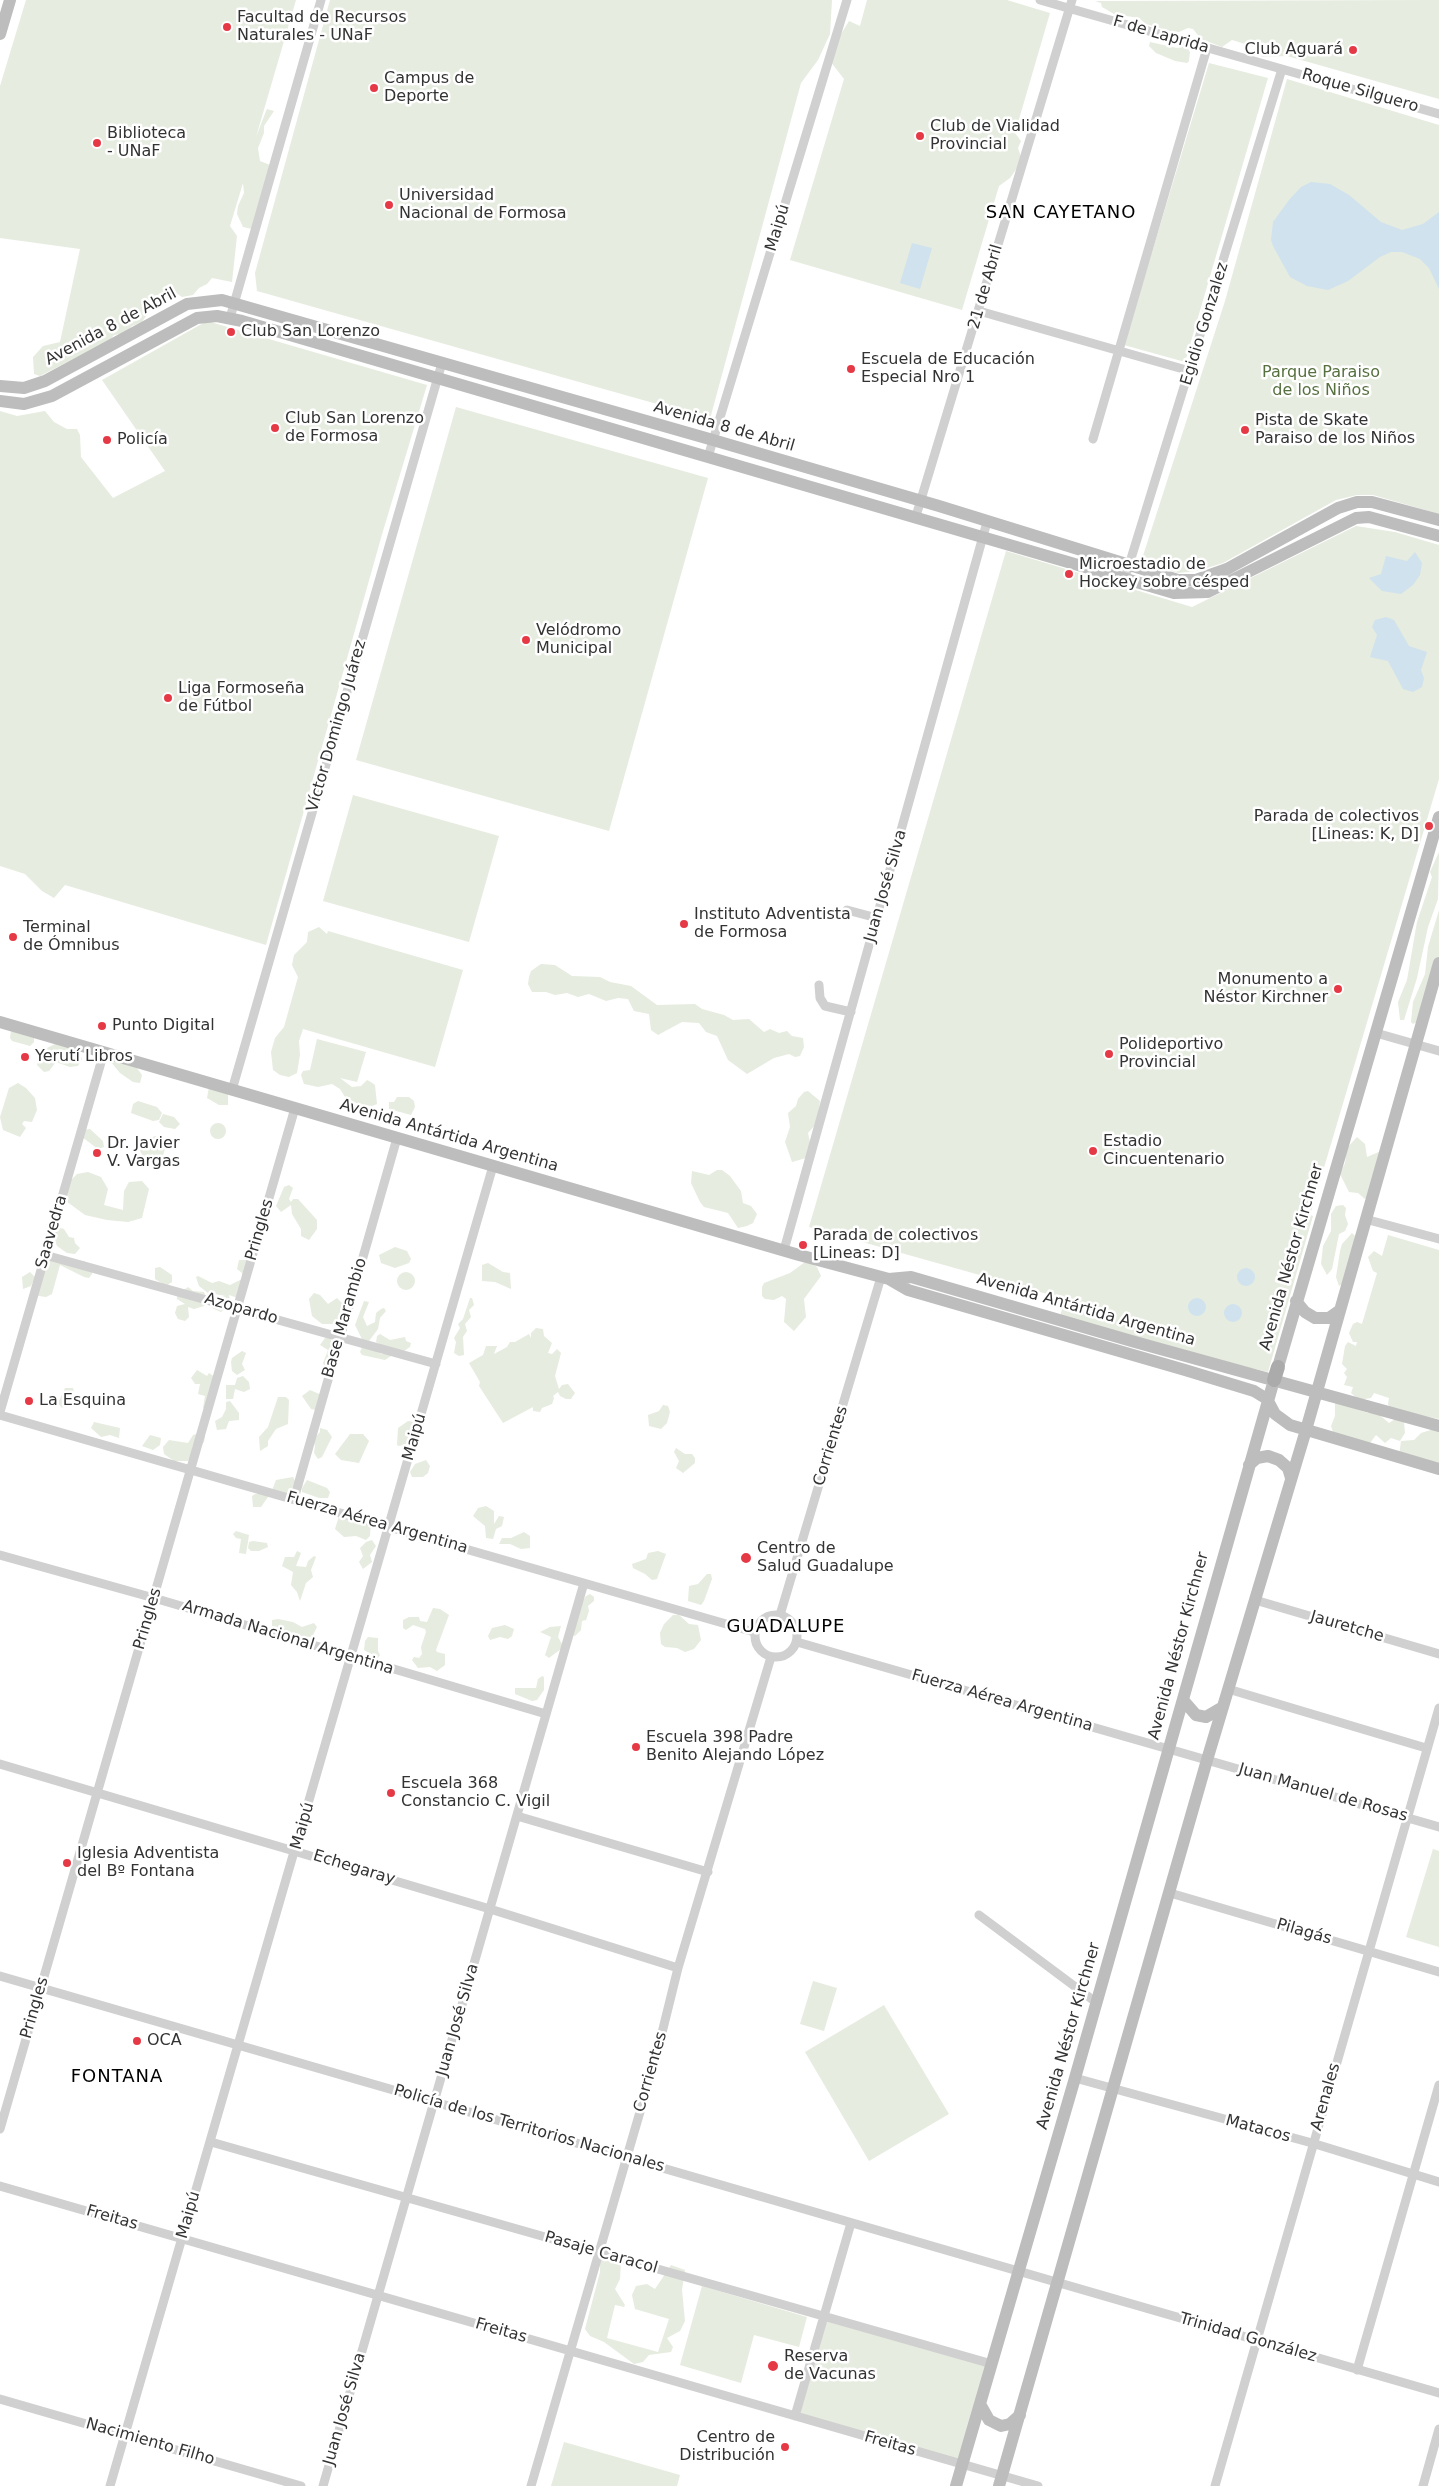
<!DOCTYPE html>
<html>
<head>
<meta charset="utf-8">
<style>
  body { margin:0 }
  canvas { display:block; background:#fff }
</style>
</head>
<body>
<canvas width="1439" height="2486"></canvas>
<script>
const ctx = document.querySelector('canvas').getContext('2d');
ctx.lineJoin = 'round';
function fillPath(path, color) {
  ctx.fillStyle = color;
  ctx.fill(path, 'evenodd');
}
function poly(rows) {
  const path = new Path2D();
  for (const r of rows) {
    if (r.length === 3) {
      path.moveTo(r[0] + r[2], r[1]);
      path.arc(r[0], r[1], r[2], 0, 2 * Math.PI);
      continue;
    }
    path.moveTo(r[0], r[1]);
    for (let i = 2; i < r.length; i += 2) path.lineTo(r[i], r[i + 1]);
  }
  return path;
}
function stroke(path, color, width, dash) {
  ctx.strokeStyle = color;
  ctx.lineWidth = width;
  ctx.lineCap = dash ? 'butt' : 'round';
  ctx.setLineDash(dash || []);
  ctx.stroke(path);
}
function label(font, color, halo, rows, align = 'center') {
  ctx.font = font + ' "DejaVu Sans",sans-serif';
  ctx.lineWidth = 5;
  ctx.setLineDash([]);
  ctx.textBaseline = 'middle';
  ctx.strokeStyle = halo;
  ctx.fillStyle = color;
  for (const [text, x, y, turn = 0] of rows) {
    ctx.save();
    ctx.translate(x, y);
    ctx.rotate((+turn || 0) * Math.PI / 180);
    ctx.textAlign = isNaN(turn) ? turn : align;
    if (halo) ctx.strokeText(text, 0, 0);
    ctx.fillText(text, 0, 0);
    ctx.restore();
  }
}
fillPath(poly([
  [26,0,296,0,256,137,266,111,267,109,274,111,264,126,264,133,258,148,260,161,270,165,252,229,243,227,237,214,238,206,244,193,243,183,230,226,237,236,232,282,212,278,207,284,199,288,193,295,182,297,170,289,152,299,152,307,142,322,132,326,126,333,114,335,110,340,40,376,34,374,33,357,43,346,60,342,80,249,0,238,0,86],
  [330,0,832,0,830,34,818,60,801,83,710,419,257,291,255,273],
  [867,0,1007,0,1050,13,1015,133,1021,141,1018,148,1021,157,1020,164,1010,178,999,186,962,310,790,260,844,79,827,57,849,21,860,26],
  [1439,0,1439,99,1287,56,1262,57,1255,47,1232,40,1222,47,1201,39,1193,29,1188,28,1179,32,1170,31,1146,24,1139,18,1114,14,1102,7,1101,3,1095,1],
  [1150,42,1177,48,1186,46,1190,52,1189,61,1187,63,1175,61,1156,53,1149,46],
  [1209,63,1268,78,1185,362,1124,345],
  [1287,79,1439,125,1439,514,1373,495,1357,495,1336,500,1223,563,1197,571,1178,573,1141,562,1225,301],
  [207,321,427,385,383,531,266,945,65,885,54,898,42,891,25,874,0,866,0,411,17,416,45,411,54,422,67,429,77,429,80,435,81,457,113,498,165,471,102,380],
  [456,407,708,478,609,831,356,760],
  [1356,526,1395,532,1439,545,1439,779,1310,1215,1313,1216,1268,1372,1211,1359,1060,1316,1065,1299,809,1227,1006,551,1192,607],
  [353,795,499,836,469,942,323,901],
  [1439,852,1438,899,1428,927,1417,978,1404,1020,1400,1020,1398,1002,1407,980,1417,922,1432,877,1430,872],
  [1439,910,1439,956,1417,1022,1413,1024,1411,1022,1413,1002,1425,974,1428,947],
  [319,927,327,934,328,931,463,970,435,1067,303,1029,299,1041,300,1055,297,1073,289,1077,280,1075,273,1070,271,1052,275,1038,284,1027,298,977,292,965,294,955,307,942,308,932],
  [541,964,555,965,572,976,600,977,610,982,631,986,657,1005,695,1004,702,1009,724,1015,733,1020,749,1019,764,1032,770,1029,779,1033,787,1031,792,1036,803,1038,804,1047,800,1056,795,1057,789,1054,774,1058,747,1074,728,1060,717,1036,706,1032,699,1023,682,1022,658,1035,651,1030,649,1014,634,1011,628,999,618,998,606,1001,589,994,578,997,567,993,555,995,546,992,532,992,528,984,529,977,531,971],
  [11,1031,34,1038,34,1042,30,1046,12,1041,10,1038],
  [317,1039,366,1052,357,1082,340,1078,352,1087,361,1086,367,1080,371,1082,375,1085,377,1104,372,1106,358,1104,345,1097,340,1089,332,1084,318,1087,304,1084,301,1075,303,1071,310,1070],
  [57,1043,78,1051,82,1059,78,1066,70,1067,56,1062,49,1071,44,1072,37,1065,40,1056,47,1048],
  [113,1054,137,1068,142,1075,140,1083,133,1082,120,1073,111,1062],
  [18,1083,26,1088,35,1098,37,1110,32,1122,24,1121,22,1124,26,1128,20,1137,3,1130,0,1117,9,1088],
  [209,1087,228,1093,228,1105,219,1105,207,1098],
  [808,1091,820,1101,817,1123,808,1133,811,1147,806,1158,792,1162,785,1142,790,1127,788,1113,796,1106,798,1099,804,1092],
  [397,1097,409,1097,414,1101,415,1107,411,1115,389,1109,389,1102,394,1102],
  [138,1101,157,1107,162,1113,159,1120,153,1121,131,1113,133,1104],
  [163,1114,174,1117,180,1124,175,1129,164,1127,159,1122],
  [218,1131,8],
  [90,1129,103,1141,104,1147,98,1149,82,1137,80,1130],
  [155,1136,167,1143,161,1161,145,1160,140,1151,144,1141],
  [1357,1137,1365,1144,1367,1157,1381,1151,1367,1197,1365,1199,1358,1193,1349,1192,1340,1174,1345,1163,1347,1148],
  [717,1170,722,1170,730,1176,741,1191,743,1203,751,1206,757,1214,753,1223,747,1226,738,1228,728,1213,704,1207,700,1202,691,1183,692,1171,709,1175],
  [88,1172,101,1177,108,1189,104,1205,123,1210,124,1191,129,1182,142,1181,149,1189,142,1218,128,1222,107,1220,85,1215,66,1201,70,1181,77,1174],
  [289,1185,293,1188,289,1199,291,1202,293,1199,298,1199,317,1220,317,1229,309,1240,301,1236,301,1229,292,1214,291,1205,281,1212,276,1206,284,1187],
  [1343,1205,1346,1208,1345,1215,1348,1224,1345,1231,1339,1234,1332,1269,1327,1275,1321,1264,1323,1246,1331,1231,1331,1214,1336,1206],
  [57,1227,64,1229,69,1237,74,1238,75,1243,80,1248,75,1254,67,1253,57,1246,54,1237],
  [1352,1233,1355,1236,1346,1282,1339,1286,1336,1277,1340,1251,1342,1244],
  [1388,1235,1439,1250,1439,1419,1390,1409,1388,1404,1389,1398,1374,1393,1371,1398,1359,1400,1351,1393,1353,1387,1344,1385,1347,1377,1344,1373,1347,1369,1342,1364,1345,1346,1348,1342,1356,1346,1357,1342,1353,1342,1349,1333,1353,1324,1357,1322,1362,1324,1377,1273,1373,1271,1368,1257,1374,1251,1382,1256],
  [395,1247,407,1251,411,1259,409,1263,395,1268,381,1263,379,1255],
  [48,1259,84,1261,93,1269,92,1274,89,1278,84,1277,60,1265,52,1294,46,1297,32,1295],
  [239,1260,249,1260,238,1298,229,1295,231,1305,221,1312,212,1308,210,1304,213,1298,226,1296,208,1293,199,1286,196,1277,198,1276,212,1283,219,1281,230,1285,242,1279,242,1273,237,1269],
  [805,1262,810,1262,817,1267,821,1276,804,1299,806,1317,794,1331,784,1322,786,1299,782,1296,774,1300,765,1299,762,1296,762,1287,764,1283,790,1273],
  [488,1263,503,1272,510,1273,511,1289,495,1282,482,1281,482,1265],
  [160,1267,172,1275,172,1282,166,1286,155,1279,155,1268],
  [406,1281,9],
  [30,1272,35,1277,31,1286,23,1289,22,1277],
  [188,1287,193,1291,204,1292,207,1299,204,1306,194,1309,188,1307,189,1317,185,1321,178,1319,175,1313,177,1306,185,1304,177,1299,177,1295],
  [314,1293,320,1295,328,1304,337,1298,343,1304,342,1315,332,1324,322,1324,312,1316,309,1299],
  [470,1298,472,1298,474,1305,469,1310,471,1317,465,1324,467,1331,463,1337,464,1355,459,1356,454,1353,456,1342,454,1338,460,1328,458,1324,463,1319],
  [364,1301,369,1302,363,1317,367,1326,375,1322,376,1313,381,1309,384,1308,386,1311,380,1318,378,1329,369,1341,362,1339,355,1325],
  [536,1328,543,1329,544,1336,552,1343,548,1353,552,1354,557,1349,561,1353,555,1376,559,1389,562,1385,568,1384,575,1393,571,1399,566,1399,560,1396,558,1392,553,1396,554,1398,552,1404,542,1408,540,1412,533,1411,533,1407,503,1423,479,1386,480,1382,469,1363,483,1355,486,1346,497,1346,494,1354,507,1347,510,1342,515,1342,529,1334,531,1338,531,1333],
  [380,1334,390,1340,405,1337,406,1341,411,1343,410,1347,404,1351,383,1346,376,1342,377,1336],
  [325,1338,330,1338,339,1353,339,1362,331,1367,325,1367,323,1363,328,1350,320,1345],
  [363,1345,382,1354,391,1354,391,1356,385,1360,362,1355,360,1352],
  [242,1351,246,1353,242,1364,245,1370,237,1375,232,1371,231,1362,232,1358],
  [197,1370,207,1376,209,1373,215,1377,205,1409,203,1408,205,1396,198,1394,200,1384,195,1384,191,1378],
  [243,1376,249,1382,250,1389,244,1392,235,1389,233,1399,226,1399,226,1385,235,1385,237,1378],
  [65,1388,73,1388,74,1392,68,1404,62,1408,58,1403],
  [310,1390,324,1396,316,1410,311,1409,302,1396],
  [278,1397,286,1397,289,1400,288,1424,276,1429,268,1441,268,1446,260,1451,259,1437,268,1427],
  [230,1401,239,1413,239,1420,229,1421,226,1429,217,1430,215,1421,222,1417,226,1409,226,1402],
  [1335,1402,1368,1413,1376,1412,1389,1423,1395,1419,1404,1422,1405,1433,1400,1441,1391,1438,1385,1443,1376,1435,1370,1443,1333,1432,1331,1426,1335,1416],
  [663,1405,668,1406,670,1412,667,1423,661,1429,649,1426,648,1415,659,1411],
  [408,1421,414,1422,415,1427,407,1435,409,1440,406,1444,399,1446,397,1445,398,1428],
  [94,1422,120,1428,119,1438,110,1435,101,1437,91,1428],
  [320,1428,327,1430,332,1437,322,1457,318,1459,314,1453,315,1446,313,1440,320,1432],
  [1434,1429,1439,1430,1439,1471,1399,1456,1401,1441,1414,1440,1421,1433],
  [200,1433,205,1436,204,1442,199,1448,192,1446,195,1452,188,1461,174,1461,164,1454,163,1447,169,1440,188,1443,193,1435],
  [350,1434,363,1434,369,1441,359,1463,341,1460,335,1454],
  [150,1435,161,1438,160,1445,153,1450,142,1446],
  [676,1448,685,1454,692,1454,695,1458,695,1463,683,1473,676,1468,679,1461,674,1452],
  [426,1460,430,1466,428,1473,423,1477,412,1477,410,1472,415,1464],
  [293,1477,295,1481,290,1493,285,1495,271,1493,276,1480],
  [307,1480,327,1488,330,1492,328,1498,319,1498,302,1492,302,1488],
  [255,1494,266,1494,268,1497,261,1507,253,1507,252,1496],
  [486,1506,494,1511,494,1524,499,1516,504,1517,502,1526,496,1529,493,1539,486,1538,485,1526,473,1516,478,1508],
  [361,1514,371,1521,370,1536,366,1540,356,1536,344,1537,335,1529,339,1516,344,1515,349,1520],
  [236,1531,249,1535,246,1554,239,1553,241,1539,236,1538,233,1534],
  [524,1532,530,1536,530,1548,521,1549,510,1544,499,1544,502,1538,511,1538],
  [372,1540,376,1546,370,1555,372,1562,363,1569,359,1562,363,1556,360,1548,366,1542],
  [253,1541,267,1543,268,1547,259,1551,251,1551,248,1548,249,1542],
  [297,1551,301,1553,296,1566,306,1567,308,1561,314,1556,316,1557,311,1570,313,1577,306,1583,300,1601,297,1592,291,1585,293,1572,282,1566,285,1557,294,1557],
  [658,1551,666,1554,657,1579,652,1580,645,1574,633,1568,632,1564,646,1559,648,1553],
  [707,1574,711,1574,712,1579,704,1601,701,1605,688,1601,689,1586,698,1584],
  [590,1594,594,1597,594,1601,588,1606,589,1611,586,1620,582,1621,581,1630,575,1636,573,1635,580,1606,586,1596],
  [433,1608,440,1609,449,1615,436,1650,437,1652,445,1654,445,1665,437,1671,430,1667,418,1668,412,1660,414,1657,419,1658,422,1654,421,1647,426,1632,425,1629,413,1625,406,1630,403,1628,403,1620,409,1617,419,1617,420,1621,427,1622],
  [673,1615,679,1615,689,1624,698,1625,701,1640,694,1649,685,1652,677,1648,665,1647,661,1644,660,1633,664,1624],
  [278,1619,293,1622,302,1627,314,1623,317,1627,312,1637,291,1636,272,1626,272,1620],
  [505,1625,514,1629,512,1636,508,1639,500,1637,490,1640,488,1636,492,1628],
  [561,1626,558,1637,562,1644,561,1649,549,1658,545,1655,551,1637,540,1632,550,1627],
  [368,1637,378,1638,378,1651,380,1655,378,1658,364,1650,365,1641],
  [542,1676,544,1677,544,1690,537,1700,532,1701,515,1694,515,1688,536,1688,538,1679],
  [1433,1849,1439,1851,1439,1947,1406,1937],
  [813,1981,837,1988,824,2031,800,2024],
  [884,2005,949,2114,869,2161,805,2052],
  [607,2250,618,2255,621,2262,620,2279,615,2289,625,2305,624,2307,615,2305,607,2338,658,2352,669,2319,635,2309,632,2295,636,2286,647,2284,655,2289,671,2265,685,2270,682,2290,685,2321,680,2331,667,2338,673,2347,671,2352,649,2355,643,2362,634,2364,604,2342,590,2336,585,2329,600,2272,600,2258,602,2251],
  [702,2286,807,2317,799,2347,754,2335,741,2383,680,2365],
  [827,2320,988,2366,961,2460,800,2413],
  [564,2442,680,2475,677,2486,551,2486]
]), '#e6ecdf');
fillPath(poly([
  [1311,182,1330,184,1349,195,1381,222,1402,230,1423,224,1439,212,1439,289,1429,268,1420,259,1402,252,1391,252,1380,257,1348,281,1328,290,1307,286,1290,277,1273,246,1271,240,1273,222,1289,200,1301,187],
  [912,243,932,248,920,289,900,283],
  [1415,552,1422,563,1420,575,1413,585,1401,594,1382,591,1369,578,1381,574,1386,556,1407,561],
  [1386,617,1394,620,1409,646,1427,652,1421,670,1424,678,1422,687,1413,692,1403,689,1388,661,1370,657,1377,635,1372,627,1375,620],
  [1246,1277,9],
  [1197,1307,9],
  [1233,1313,9]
]), '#cfe2ee');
stroke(poly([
  [1040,0,1439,114],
  [979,311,1190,371],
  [230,318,321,0],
  [1093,439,1207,48],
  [708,457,847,0],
  [916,516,1072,0],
  [1125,578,1282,69],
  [847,910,877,918],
  [819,985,820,998,825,1006,851,1012],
  [1376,1033,1439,1051],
  [232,1090,442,363],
  [1365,1219,1439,1239],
  [784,1250,987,522],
  [45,1255,436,1364],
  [0,1412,104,1052],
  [0,1415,754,1632],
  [294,1499,397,1138],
  [0,1555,154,1598,546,1714],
  [1255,1600,1439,1654],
  [776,1636,21],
  [780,1615,881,1277],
  [797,1642,1439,1827],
  [1228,1689,1426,1748],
  [0,1764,490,1909,678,1968],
  [517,1816,708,1872],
  [1170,1893,1439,1972],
  [979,1915,1097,2003],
  [0,1976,1439,2393],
  [1075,2078,1312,2143,1439,2182],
  [0,2129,295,1108],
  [211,2142,992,2364],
  [0,2186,1038,2486],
  [1357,2370,1439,2085],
  [0,2399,301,2486],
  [795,2416,851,2223],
  [110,2486,493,1166],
  [323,2486,584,1583],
  [531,2486,656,2057,678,1968,771,1657],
  [1215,2486,1439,1708],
  [1423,2486,1439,2429]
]), '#d0d0d0', 9);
stroke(poly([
  [0,34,10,0],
  [0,386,24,388,45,381,187,304,222,300,713,440,939,506,1178,580,1196,580,1227,569,1338,508,1357,502,1372,502,1439,520],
  [0,401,24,404,52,396,197,318,217,316,242,321,1174,593,1208,592,1356,518,1369,517,1439,536],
  [0,1022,799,1255,889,1279,908,1290,1185,1370,1254,1391,1267,1399,1275,1414,1290,1425,1439,1469],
  [889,1279,911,1277,1135,1342,1439,1426],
  [1296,1301,1305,1312,1315,1318,1329,1318,1339,1311],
  [1278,1367,1439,817],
  [1249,1465,1257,1458,1268,1456,1279,1460,1288,1468,1291,1478],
  [1183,1700,1196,1715,1206,1717,1223,1707],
  [980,2404,989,2420,1001,2426,1010,2424,1020,2415],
  [956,2486,1075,2078,1274,1380],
  [999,2486,1207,1760,1306,1430,1439,963]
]), '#bdbdbd', 12);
stroke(poly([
  [1274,1380,1278,1367]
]), '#ababab', 14);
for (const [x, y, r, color] of [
  [227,27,5,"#e63946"],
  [1353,50,5,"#e63946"],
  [374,88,5,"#e63946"],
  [920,136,5,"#e63946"],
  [97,143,5,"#e63946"],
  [389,205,5,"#e63946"],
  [231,332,5,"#e63946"],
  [851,369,5,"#e63946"],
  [275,428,5,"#e63946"],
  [1245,430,5,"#e63946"],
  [107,440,5,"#e63946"],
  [1069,574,5,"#e63946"],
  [526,640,5,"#e63946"],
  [168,698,5,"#e63946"],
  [1429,826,5,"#e63946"],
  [684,924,5,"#e63946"],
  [13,937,5,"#e63946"],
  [1338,989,5,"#e63946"],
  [102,1026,5,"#e63946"],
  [1109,1054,5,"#e63946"],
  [25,1057,5,"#e63946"],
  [1093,1151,5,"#e63946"],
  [97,1153,5,"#e63946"],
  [803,1245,5,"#e63946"],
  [29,1401,5,"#e63946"],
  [746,1558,6,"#e63946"],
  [636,1747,5,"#e63946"],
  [391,1793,5,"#e63946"],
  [67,1863,5,"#e63946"],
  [137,2041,5,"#e63946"],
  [773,2366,6,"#e63946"],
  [785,2447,5,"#e63946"]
]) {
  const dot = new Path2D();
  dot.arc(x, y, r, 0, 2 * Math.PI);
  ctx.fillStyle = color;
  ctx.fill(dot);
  stroke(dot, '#fff', 2);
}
label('16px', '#333', '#fff', [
  ["Facultad de Recursos",237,18],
  ["Naturales - UNaF",237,36],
  ["Club Aguará",1343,50,"right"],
  ["Campus de",384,79],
  ["Deporte",384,97],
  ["Club de Vialidad",930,127],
  ["Provincial",930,145],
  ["Biblioteca",107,134],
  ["- UNaF",107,152],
  ["Universidad",399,196],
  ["Nacional de Formosa",399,214],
  ["Club San Lorenzo",241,332],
  ["Escuela de Educación",861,360],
  ["Especial Nro 1",861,378],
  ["Club San Lorenzo",285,419],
  ["de Formosa",285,437],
  ["Pista de Skate",1255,421],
  ["Paraiso de los Niños",1255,439],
  ["Policía",117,440],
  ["Microestadio de",1079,565],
  ["Hockey sobre césped",1079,583],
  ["Velódromo",536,631],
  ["Municipal",536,649],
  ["Liga Formoseña",178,689],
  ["de Fútbol",178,707],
  ["Parada de colectivos",1419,817,"right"],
  ["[Lineas: K, D]",1419,835,"right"],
  ["Instituto Adventista",694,915],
  ["de Formosa",694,933],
  ["Terminal",23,928],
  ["de Ómnibus",23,946],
  ["Monumento a",1328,980,"right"],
  ["Néstor Kirchner",1328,998,"right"],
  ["Punto Digital",112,1026],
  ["Polideportivo",1119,1045],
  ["Provincial",1119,1063],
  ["Yerutí Libros",35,1057],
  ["Estadio",1103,1142],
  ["Cincuentenario",1103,1160],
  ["Dr. Javier",107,1144],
  ["V. Vargas",107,1162],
  ["Parada de colectivos",813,1236],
  ["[Lineas: D]",813,1254],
  ["La Esquina",39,1401],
  ["Centro de",757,1549],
  ["Salud Guadalupe",757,1567],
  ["Escuela 398 Padre",646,1738],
  ["Benito Alejando López",646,1756],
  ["Escuela 368",401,1784],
  ["Constancio C. Vigil",401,1802],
  ["Iglesia Adventista",77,1854],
  ["del Bº Fontana",77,1872],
  ["OCA",147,2041],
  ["Reserva",784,2357],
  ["de Vacunas",784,2375],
  ["Centro de",775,2438,"right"],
  ["Distribución",775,2456,"right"]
], 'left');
label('16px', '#333', '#fff', [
  ["F de Laprida",1161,35,16],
  ["Roque Silguero",1360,91,16],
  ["Maipú",778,228,-73],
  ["21 de Abril",986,287,-74],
  ["Egidio Gonzalez",1205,324,-73],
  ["Avenida 8 de Abril",111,327,-28],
  ["Avenida 8 de Abril",724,427,16],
  ["Víctor Domingo Juárez",337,726,-74],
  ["Juan José Silva",886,886,-74],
  ["Avenida Antártida Argentina",449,1136,16],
  ["Pringles",260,1230,-74],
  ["Saavedra",52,1232,-74],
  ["Avenida Néstor Kirchner",1292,1257,-74],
  ["Azopardo",241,1309,16],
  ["Avenida Antártida Argentina",1086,1310,16],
  ["Base Marambio",345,1318,-74],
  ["Maipú",415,1437,-74],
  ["Corrientes",831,1446,-73],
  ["Fuerza Aérea Argentina",377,1523,16],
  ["Pringles",148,1619,-74],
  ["Jauretche",1347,1627,16],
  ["Armada Nacional Argentina",288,1638,17],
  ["Avenida Néstor Kirchner",1179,1646,-75],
  ["Fuerza Aérea Argentina",1002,1701,16],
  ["Juan Manuel de Rosas",1323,1793,16],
  ["Maipú",303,1826,-74],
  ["Echegaray",354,1868,17],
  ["Pilagás",1304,1932,16],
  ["Pringles",35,2008,-74],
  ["Juan José Silva",458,2020,-74],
  ["Avenida Néstor Kirchner",1069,2036,-74],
  ["Corrientes",651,2072,-74],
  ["Arenales",1326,2097,-74],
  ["Policía de los Territorios Nacionales",529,2129,16],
  ["Matacos",1258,2129,15],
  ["Maipú",189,2215,-74],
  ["Freitas",112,2218,16],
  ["Pasaje Caracol",601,2253,16],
  ["Freitas",501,2331,16],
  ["Trinidad González",1248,2338,16],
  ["Juan José Silva",345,2409,-74],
  ["Nacimiento Filho",150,2442,16],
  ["Freitas",890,2444,16]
]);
label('16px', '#56703f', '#fff', [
  ["Parque Paraiso",1321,373],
  ["de los Niños",1321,391]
]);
ctx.letterSpacing = '1px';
label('18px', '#000', '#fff', [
  ["SAN CAYETANO",1061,213],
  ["GUADALUPE",786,1627],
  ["FONTANA",117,2077]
]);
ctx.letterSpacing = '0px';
</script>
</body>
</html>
